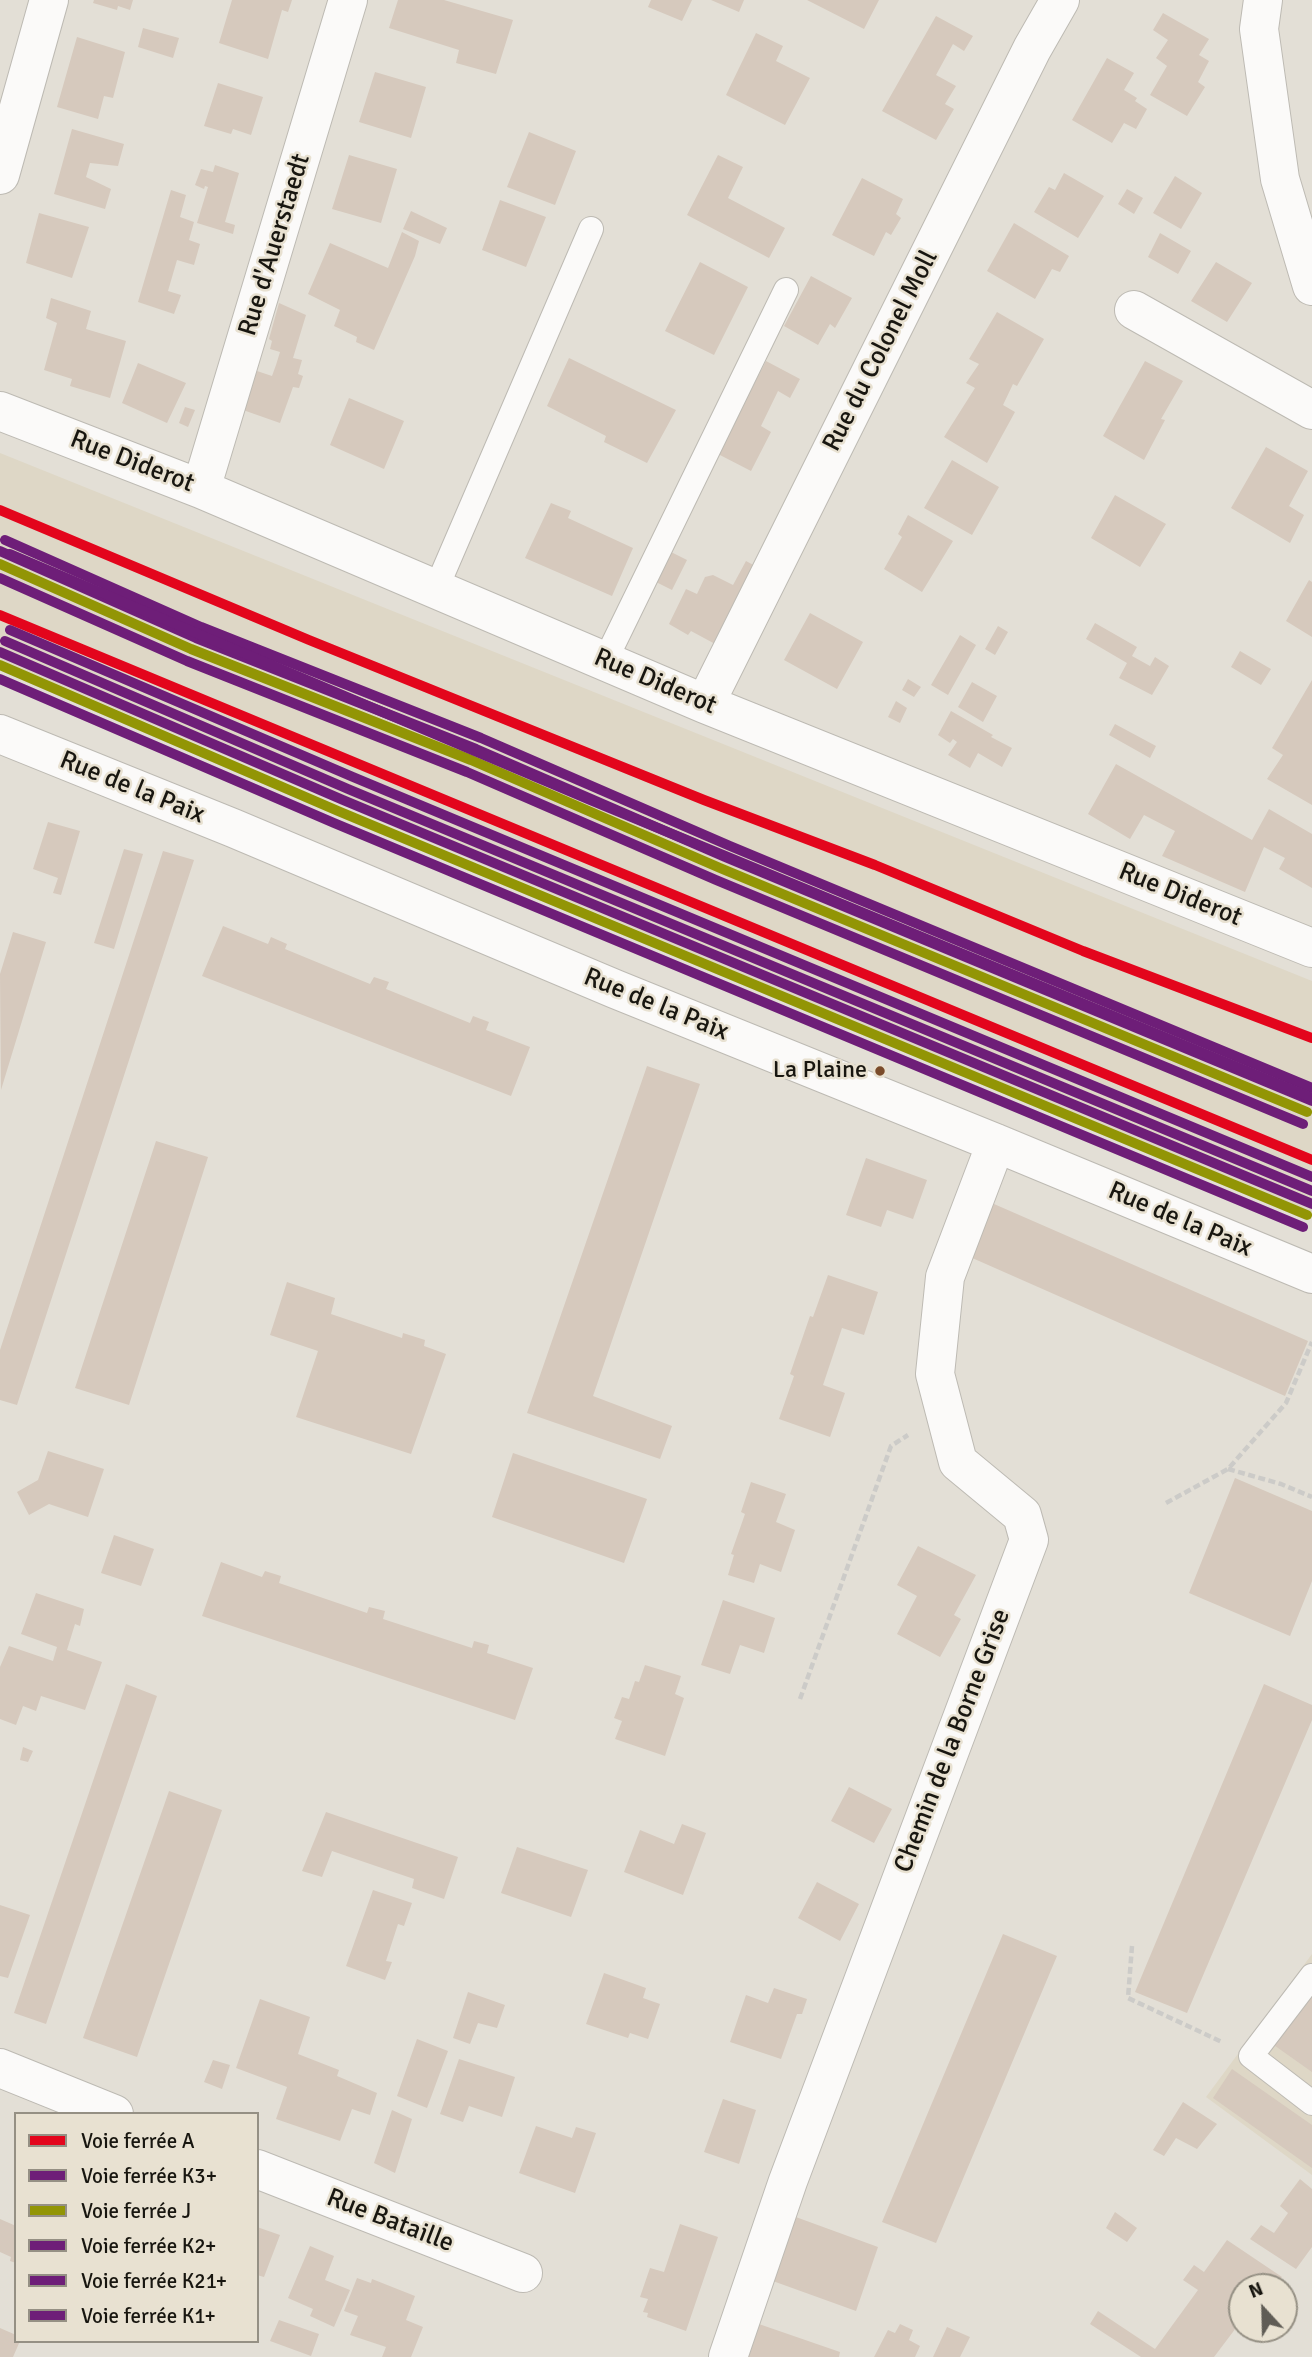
<!DOCTYPE html>
<html>
<head>
<meta charset="utf-8">
<style>
  body { margin:0 }
  #map { position:relative; width:1312px; height:2357px; overflow:hidden; background:#e3dfd6; font-family:Signika,sans-serif }
  canvas { display:block }
  .legend { position:absolute; left:14px; top:2112px; width:245px; height:231px; box-sizing:border-box; background:#e8e1d1; border:2px solid #959084; margin:0; padding:9px 12px; list-style:none; font-size:21px; color:#181610 }
  .legend li { display:flex; align-items:center; gap:14px; height:35px }
  .legend b { width:35px; border:2px solid #959084 }
  .north { position:absolute; left:1228px; top:2273px; width:70px; height:70px; box-sizing:border-box; background:#e8e1d1; border:2px solid #959084; border-radius:50%; rotate:338deg; font-size:19px; font-weight:700; line-height:28px; text-align:center; color:#181610 }
  .north::after { content:''; display:block; margin:auto; width:24px; height:32px; background:#5f5c55; clip-path:polygon(50% 0,100% 100%,50% 72%,0 100%) }
</style>
</head>
<body>
<div id="map">
<canvas width="1312" height="2357"></canvas>
<ul class="legend">
<li><b style="height:9px;background:#e3051c"></b>Voie ferrée A</li>
<li><b style="height:9px;background:#6e1e78"></b>Voie ferrée K3+</li>
<li><b style="height:9px;background:#929505"></b>Voie ferrée J</li>
<li><b style="height:9px;background:#6e1e78"></b>Voie ferrée K2+</li>
<li><b style="height:9px;background:#6e1e78"></b>Voie ferrée K21+</li>
<li><b style="height:9px;background:#6e1e78"></b>Voie ferrée K1+</li>
</ul>
<div class="north">N</div>
</div>
<script>
const ctx = document.querySelector('canvas').getContext('2d');
ctx.lineJoin = 'round';
function fillPath(path, color) {
  ctx.fillStyle = color;
  ctx.fill(path, 'evenodd');
}
function poly(rows) {
  const path = new Path2D();
  for (const r of rows) {
    path.moveTo(r[0], r[1]);
    for (let i = 2; i < r.length; i += 2) path.lineTo(r[i], r[i + 1]);
  }
  return path;
}
function stroke(path, color, width, dash) {
  ctx.strokeStyle = color;
  ctx.lineWidth = width;
  ctx.lineCap = dash ? 'butt' : 'round';
  ctx.setLineDash(dash || []);
  ctx.stroke(path);
}
function label(font, color, halo, rows, align = 'center') {
  ctx.font = font + ' Signika,sans-serif';
  ctx.lineWidth = 5;
  ctx.setLineDash([]);
  ctx.textBaseline = 'middle';
  ctx.strokeStyle = halo;
  ctx.fillStyle = color;
  for (const [text, x, y, turn = 0] of rows) {
    ctx.save();
    ctx.translate(x, y);
    ctx.rotate((+turn || 0) * Math.PI / 180);
    ctx.textAlign = isNaN(turn) ? turn : align;
    if (halo) ctx.strokeText(text, 0, 0);
    ctx.fillText(text, 0, 0);
    ctx.restore();
  }
}
fillPath(poly([
  [0,453,1312,981,1312,1216,0,660],
  [1312,1954,1312,2175,1206,2097]
]), '#ded7c6');
fillPath(poly([
  [94,0,133,0,130,10,118,6,117,10,93,3],
  [232,0,292,0,288,12,282,10,268,59,219,43],
  [398,0,444,0,513,20,496,74,456,63,459,50,389,28],
  [651,0,692,0,682,21,648,7],
  [711,0,744,0,739,12],
  [807,0,879,0,864,29],
  [1163,13,1209,39,1199,55,1209,61,1198,82,1205,87,1187,116,1150,95,1167,66,1156,58,1168,40,1153,30],
  [936,16,973,36,964,51,953,44,936,75,956,86,945,104,954,109,936,140,882,111],
  [143,28,179,38,173,58,138,47],
  [756,33,783,46,776,61,810,78,785,125,726,95],
  [77,37,125,52,113,98,104,96,98,119,57,107],
  [1107,58,1134,73,1124,90,1137,98,1135,101,1147,109,1136,129,1124,123,1112,143,1072,120],
  [375,72,426,87,411,138,359,122],
  [218,83,263,97,251,135,233,129,231,134,204,126],
  [72,129,124,144,118,166,90,163,86,177,111,189,105,209,54,194],
  [529,132,576,151,555,205,507,187],
  [349,155,397,169,381,223,332,209],
  [718,155,743,167,728,198,785,228,769,258,687,215],
  [215,165,239,173,225,222,235,225,233,234,197,223,208,187,205,186,204,189,195,185,201,169,213,172],
  [1064,173,1104,196,1078,238,1034,212,1049,187,1055,190],
  [1175,176,1202,193,1181,229,1153,213],
  [862,178,903,199,896,214,901,218,891,235,886,232,874,256,832,235],
  [1127,189,1143,198,1134,214,1118,204],
  [171,190,186,195,180,217,194,222,189,240,200,244,194,265,177,260,168,291,181,295,174,314,138,302],
  [500,200,546,217,526,267,482,250],
  [411,211,447,228,440,244,403,229],
  [39,213,89,227,72,278,26,263],
  [1014,223,1069,256,1060,272,1052,269,1035,299,987,271],
  [402,232,419,241,415,256,374,350,356,342,357,337,334,326,340,310,308,294,330,243,388,268],
  [1160,233,1191,251,1178,274,1148,257],
  [700,262,748,287,714,355,665,331],
  [1216,262,1252,283,1227,322,1191,301],
  [811,276,852,298,835,328,830,324,818,345,784,326],
  [51,298,91,311,86,329,126,341,110,398,70,386,72,379,44,370,57,323,46,318],
  [279,303,306,315,293,358,302,360,298,374,303,376,299,388,293,387,280,423,243,410,257,371,272,376,276,365,280,352,270,349,272,341,269,339],
  [997,312,1044,339,1017,386,1013,384,1003,405,1015,412,987,463,944,437,975,388,966,383,979,364,969,359],
  [569,358,676,410,647,463,604,442,606,436,547,406],
  [766,361,800,379,790,398,778,391,761,426,771,432,751,471,718,454],
  [1145,361,1183,381,1161,419,1165,420,1144,460,1103,436],
  [138,363,186,383,167,423,122,403],
  [349,398,404,421,384,469,330,445],
  [185,407,195,410,188,427,179,423],
  [1266,447,1308,471,1289,506,1304,515,1290,543,1231,508],
  [952,460,999,487,972,535,924,508],
  [1115,495,1166,524,1140,567,1091,538],
  [551,503,571,511,568,518,633,548,612,596,525,558],
  [908,515,953,541,922,592,884,569,902,537,898,534],
  [667,550,687,560,672,590,652,580],
  [746,561,757,567,717,645,691,631,688,635,669,624,686,589,697,594,705,577,713,575,733,585],
  [1309,580,1312,582,1312,637,1286,621],
  [810,613,863,642,837,689,784,660],
  [1095,623,1137,647,1132,656,1150,666,1155,657,1169,666,1152,695,1119,678,1127,663,1086,639],
  [998,626,1008,632,995,655,985,649],
  [960,635,976,645,948,695,931,685],
  [1240,651,1271,669,1261,685,1231,667],
  [908,679,921,687,914,697,902,690],
  [1312,680,1312,805,1267,779,1283,755,1272,748],
  [972,682,997,696,983,722,958,707],
  [896,701,907,708,900,723,888,717],
  [951,711,993,735,991,737,1012,748,1002,767,978,753,970,768,948,755,957,742,953,739,950,743,938,735],
  [1115,724,1156,746,1150,758,1109,735],
  [1116,764,1252,840,1269,809,1312,834,1312,888,1279,869,1285,858,1264,847,1245,892,1162,856,1175,831,1144,815,1130,839,1088,814],
  [48,822,80,831,61,895,53,893,58,878,33,869],
  [124,849,143,854,114,949,94,943],
  [163,851,194,860,17,1405,0,1400,0,1350],
  [223,926,268,944,271,937,287,944,285,949,370,984,374,977,389,982,386,989,470,1023,473,1016,489,1022,486,1030,530,1047,511,1096,202,976],
  [13,932,46,942,1,1090,0,974],
  [647,1066,700,1084,593,1396,672,1426,660,1459,527,1413],
  [156,1141,208,1157,129,1405,75,1388],
  [866,1158,927,1180,913,1219,887,1210,881,1227,846,1215],
  [994,1204,1308,1341,1285,1396,970,1257],
  [828,1275,878,1292,864,1335,842,1328,823,1385,845,1393,830,1437,779,1419,794,1376,790,1374,810,1316,813,1317],
  [287,1282,335,1298,331,1314,402,1338,403,1333,425,1340,424,1346,446,1354,411,1454,296,1417,318,1351,270,1335],
  [48,1451,104,1469,88,1517,49,1504,29,1515,17,1492,38,1480],
  [513,1453,647,1499,624,1563,492,1517],
  [1235,1478,1312,1511,1312,1581,1290,1636,1189,1593],
  [751,1482,786,1494,776,1522,795,1530,781,1572,760,1564,754,1583,728,1575,734,1555,731,1554,745,1514,741,1512],
  [114,1535,154,1549,141,1586,101,1573],
  [918,1546,976,1575,954,1615,961,1619,940,1657,897,1634,917,1596,897,1585],
  [221,1562,262,1577,265,1571,281,1576,279,1583,367,1613,369,1607,385,1611,383,1619,472,1648,474,1641,489,1645,487,1653,533,1668,515,1720,202,1616],
  [36,1593,84,1609,80,1626,75,1624,67,1650,102,1662,85,1710,41,1696,36,1711,23,1706,16,1725,0,1719,0,1667,9,1646,53,1661,57,1647,21,1634],
  [723,1600,775,1618,764,1653,740,1645,730,1674,701,1665],
  [645,1665,681,1676,675,1694,684,1698,665,1756,615,1739,622,1721,614,1718,622,1697,629,1699,635,1681,639,1682],
  [126,1684,157,1696,46,2024,14,2013],
  [1264,1684,1312,1705,1312,1720,1187,2013,1135,1992],
  [23,1747,33,1751,28,1762,20,1760],
  [849,1787,892,1809,874,1843,831,1821],
  [169,1791,222,1810,137,2057,83,2038],
  [326,1812,458,1857,444,1899,412,1888,414,1879,332,1851,322,1877,302,1871],
  [682,1824,706,1833,683,1895,624,1872,640,1830,674,1844],
  [517,1847,588,1870,571,1917,501,1893],
  [817,1882,859,1904,840,1941,798,1918],
  [373,1890,412,1903,404,1926,398,1924,386,1961,392,1962,385,1980,346,1966],
  [0,1905,30,1915,8,1978,0,1976],
  [1003,1934,1057,1956,936,2243,882,2222],
  [604,1973,646,1988,643,1998,660,2004,648,2039,630,2033,628,2038,586,2024],
  [1312,1987,1312,2072,1271,2043],
  [774,1988,807,1999,802,2014,797,2014,781,2059,730,2042,746,1995,768,2003],
  [468,1992,505,2005,497,2028,478,2023,470,2044,453,2038],
  [260,1999,310,2017,298,2054,339,2070,337,2076,377,2093,370,2115,352,2109,340,2141,276,2119,287,2087,236,2068],
  [417,2039,448,2051,427,2108,397,2096],
  [459,2059,515,2077,502,2117,469,2106,463,2122,440,2114],
  [213,2060,230,2065,222,2089,204,2082],
  [1232,2069,1312,2125,1312,2168,1213,2098],
  [723,2099,756,2110,739,2164,704,2152],
  [1183,2102,1217,2124,1197,2149,1176,2138,1164,2156,1153,2150],
  [392,2110,412,2119,395,2173,374,2163],
  [536,2126,572,2138,576,2127,596,2133,575,2193,519,2173],
  [1300,2179,1312,2189,1312,2247,1296,2269,1250,2239,1261,2225,1274,2233,1288,2213,1280,2206],
  [1115,2212,1137,2228,1127,2242,1106,2228],
  [793,2216,878,2247,856,2311,770,2280],
  [0,2219,16,2226,16,2263,10,2261,11,2257,0,2252],
  [680,2224,718,2237,686,2331,647,2317,648,2313,643,2312,648,2299,640,2297,650,2268,664,2272],
  [257,2227,280,2235,264,2277,257,2275],
  [1227,2240,1282,2277,1275,2287,1242,2287,1242,2320,1214,2357,1141,2357,1090,2324,1098,2311,1155,2349,1198,2290,1183,2280,1194,2265,1204,2272],
  [310,2246,334,2256,325,2280,350,2290,334,2327,310,2316,313,2309,288,2298],
  [357,2278,371,2283,372,2279,415,2296,406,2320,423,2327,411,2357,382,2357,386,2347,350,2335,358,2316,344,2311],
  [279,2320,319,2334,311,2356,270,2341],
  [756,2323,840,2352,839,2357,743,2357],
  [900,2324,913,2330,909,2340,920,2346,915,2357,874,2357,888,2330,895,2333],
  [947,2327,970,2337,960,2357,933,2357],
  [0,2328,16,2335,16,2341,20,2341,13,2357,0,2357]
]), '#d6c9bd');
const service = poly([
  [436,589,591,229],
  [605,661,786,290],
  [1312,1976,1251,2056,1312,2103]
]);
const minor = poly([
  [1263,0,1259,29,1280,179,1312,286],
  [0,175,49,0],
  [1134,310,1312,410],
  [0,411,201,489,705,704,1312,948],
  [201,489,348,0],
  [705,704,1032,49,1060,0],
  [0,734,233,828,615,989,996,1143,1312,1274],
  [0,2068,114,2114],
  [257,2169,523,2273],
  [728,2357,788,2181,1029,1540,1022,1515,958,1462,935,1374,945,1277,996,1143]
]);
stroke(service, '#bdbab3', 26);
stroke(minor, '#bdbab3', 40);
stroke(poly([
  [1228,1469,1281,1484,1312,1497],
  [1166,1503,1228,1469,1286,1403,1312,1342],
  [800,1699,891,1446,908,1435],
  [1132,1946,1128,1998,1222,2042]
]), '#cccbc8', 4.5, [7, 3.5]);
stroke(service, '#fbfaf9', 24);
stroke(minor, '#fbfaf9', 38);
stroke(poly([
  [0,510,309,640,704,800,875,865,1083,951,1312,1038],
  [0,615,1312,1160]
]), '#e3051c', 10);
stroke(poly([
  [0,551,196,638,476,749,725,857,1312,1101],
  [0,652,343,800,1312,1204]
]), '#6e1e78', 10);
stroke(poly([
  [0,564,191,649,471,760,720,868,1307,1112],
  [0,665,338,811,1307,1215]
]), '#929505', 10);
stroke(poly([
  [5,540,201,627,481,738,730,846,1312,1088],
  [5,641,348,789,1312,1191]
]), '#6e1e78', 10);
stroke(poly([
  [0,578,187,661,467,772,716,880,1303,1124],
  [0,679,334,823,1303,1227]
]), '#6e1e78', 10);
stroke(poly([
  [10,554,590,800,1312,1098],
  [10,630,353,777,1312,1177]
]), '#6e1e78', 10);
for (const [x, y, r, color] of [
  [880,1071,6,"#7a4b2a"]
]) {
  const dot = new Path2D();
  dot.arc(x, y, r, 0, 2 * Math.PI);
  ctx.fillStyle = color;
  ctx.fill(dot);
  stroke(dot, '#e8e1d1', 2.5);
}
label('24px', '#181610', '#e8e1d1', [
  ["La Plaine",867,1071]
], 'right');
label('26px', '#181610', '#e8e1d1', [
  ["Rue d'Auerstaedt",275,245,-73],
  ["Rue du Colonel Moll",881,351,-63],
  ["Rue Diderot",132,462,21],
  ["Rue Diderot",655,682,23],
  ["Rue de la Paix",132,788,22],
  ["Rue Diderot",1180,895,22],
  ["Rue de la Paix",656,1005,22],
  ["Rue de la Paix",1180,1220,23],
  ["Chemin de la Borne Grise",953,1741,-69],
  ["Rue Bataille",390,2221,21]
]);
</script>
</body>
</html>
